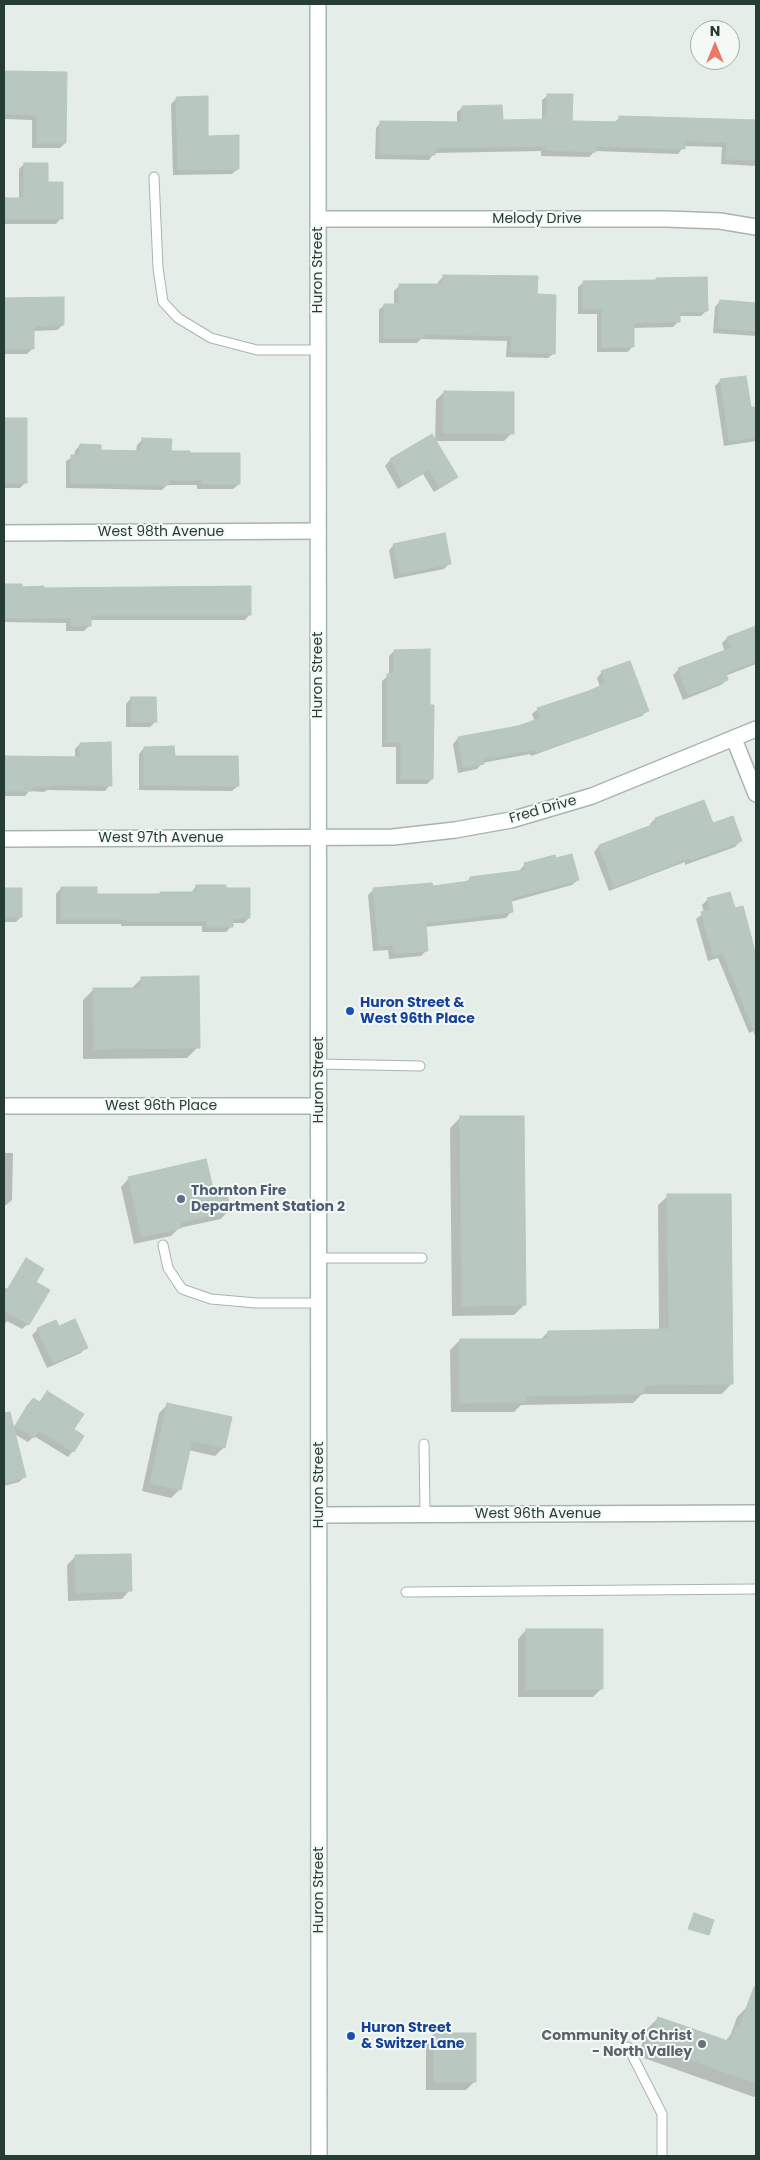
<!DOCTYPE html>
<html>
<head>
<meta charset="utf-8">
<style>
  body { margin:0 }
  #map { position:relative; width:760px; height:2160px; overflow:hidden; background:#e4ede8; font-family:Poppins,sans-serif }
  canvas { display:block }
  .frame { position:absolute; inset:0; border:5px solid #253d34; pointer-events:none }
  .north { position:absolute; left:690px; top:20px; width:50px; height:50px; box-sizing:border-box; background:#f4f9f6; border:1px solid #a1aea8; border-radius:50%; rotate:0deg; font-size:14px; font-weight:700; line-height:20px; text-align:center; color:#253d34 }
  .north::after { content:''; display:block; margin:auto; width:18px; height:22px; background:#e97966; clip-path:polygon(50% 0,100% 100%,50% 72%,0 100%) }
</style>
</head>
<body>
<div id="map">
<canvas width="760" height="2160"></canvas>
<div class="frame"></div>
<div class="north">N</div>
</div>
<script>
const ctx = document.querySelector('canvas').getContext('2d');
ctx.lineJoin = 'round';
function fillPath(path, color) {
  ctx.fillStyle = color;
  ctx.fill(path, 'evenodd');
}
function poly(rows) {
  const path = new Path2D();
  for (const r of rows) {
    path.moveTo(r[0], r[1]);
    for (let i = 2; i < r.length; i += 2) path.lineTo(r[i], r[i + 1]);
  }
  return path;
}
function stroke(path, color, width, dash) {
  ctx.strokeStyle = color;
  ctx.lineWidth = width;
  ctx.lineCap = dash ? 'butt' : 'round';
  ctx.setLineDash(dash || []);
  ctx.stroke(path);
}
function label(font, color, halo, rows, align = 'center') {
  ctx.font = font + ' Poppins,sans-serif';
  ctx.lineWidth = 4;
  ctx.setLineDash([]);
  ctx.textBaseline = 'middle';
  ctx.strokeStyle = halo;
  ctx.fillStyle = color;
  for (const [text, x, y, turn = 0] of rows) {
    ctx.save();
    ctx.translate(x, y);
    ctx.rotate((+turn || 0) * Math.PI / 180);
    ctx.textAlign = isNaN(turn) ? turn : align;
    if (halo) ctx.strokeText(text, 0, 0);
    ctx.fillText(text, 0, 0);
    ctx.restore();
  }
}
fillPath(poly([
  [4,72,65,143,60,148,32,148,32,120,4,119],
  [548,95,571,122,614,123,620,117,756,121,756,166,721,164,722,147,684,146,678,154,595,151,589,157,541,156,541,151,434,153,429,160,375,159,376,128,381,122,457,123,457,112,463,107,501,121,542,121,542,100],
  [177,98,207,137,238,169,232,174,173,175,171,104],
  [24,164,47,184,61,218,56,224,4,224,4,202,6,200,19,200,19,169],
  [443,277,536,296,554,353,548,358,506,357,507,341,421,339,417,343,379,343,379,310,384,305,394,305,394,291,400,285,438,285,438,282],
  [657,279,707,310,701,316,679,316,679,321,673,327,633,328,633,346,628,352,597,352,597,314,578,314,578,287,584,282,655,281],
  [62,298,63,325,57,330,33,331,33,348,27,354,4,354,4,299],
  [720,301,756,304,756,336,713,333,715,307],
  [720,381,750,409,756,408,756,441,724,446,715,386],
  [444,392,512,433,504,441,435,441,436,400],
  [4,419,26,419,26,482,20,488,4,488],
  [432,436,457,477,434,492,423,474,398,489,385,466,390,460],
  [142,440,170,452,239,484,233,489,197,489,197,485,167,485,162,490,66,488,66,461,74,456,75,451,80,445,99,451,136,452,137,445],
  [394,545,450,563,444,569,394,579,389,550],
  [4,585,21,585,21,588,250,614,245,620,90,620,90,625,84,631,66,631,66,623,4,622],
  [756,627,756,664,725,676,727,680,721,685,683,700,673,675,679,669,725,652,722,643,727,638],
  [394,651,432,779,427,784,396,784,396,747,382,747,382,681,389,675,389,656],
  [602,672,647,711,642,716,531,756,530,754,482,763,477,769,458,773,453,744,458,738,518,727,535,722,532,714,538,709,600,687,597,678],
  [131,698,156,721,150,727,126,727,126,704],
  [80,744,110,785,105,791,47,790,44,792,29,791,25,796,4,796,4,757,75,758,75,749],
  [144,748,174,758,238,786,232,791,139,790,139,754],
  [655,819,712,824,740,841,735,847,685,865,685,862,609,891,594,852,599,846,651,827,650,824],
  [555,860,578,880,572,885,510,902,511,912,506,918,425,927,427,950,421,956,389,959,388,950,373,951,368,895,374,889,431,887,465,883,470,878,520,872,520,870,525,864],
  [196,886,225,890,249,918,244,923,231,923,231,927,226,932,202,932,202,926,121,926,121,924,56,924,56,894,61,888,96,896,158,896,161,893,191,893],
  [4,889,21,889,21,917,16,922,4,922],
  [708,899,734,910,742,908,756,959,756,1037,753,1031,749,1033,718,958,708,961,696,919,704,913,702,905],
  [142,978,198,1047,187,1058,83,1059,83,1000,94,989,131,989],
  [461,1117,524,1305,514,1315,452,1316,450,1128],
  [4,1153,13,1153,12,1200,6,1205,4,1205],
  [129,1178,229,1210,221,1219,179,1228,171,1236,134,1244,121,1187],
  [668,1196,731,1384,722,1394,642,1394,633,1403,521,1405,514,1412,451,1412,450,1350,460,1340,540,1340,548,1332,659,1331,658,1205],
  [26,1260,35,1282,28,1324,22,1329,7,1321,4,1325,4,1287,7,1289],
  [58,1327,86,1347,81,1353,47,1368,32,1335,38,1329],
  [47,1393,72,1430,73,1451,68,1457,34,1436,28,1442,11,1432,27,1405,33,1399,39,1403],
  [168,1404,230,1418,223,1448,215,1456,188,1450,180,1489,171,1498,142,1491,159,1413],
  [15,1437,25,1476,19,1482,4,1486,4,1440],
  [76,1556,130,1590,122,1599,68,1601,67,1565],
  [526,1630,601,1689,593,1697,518,1697,518,1639],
  [748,2006,756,2009,756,2095,754,2097,638,2056,647,2029,658,2018,725,2042,731,2034,737,2017],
  [434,2034,474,2082,466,2090,426,2090,426,2043]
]), '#0003');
const building = poly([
  [4,71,67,72,66,143,37,143,37,115,4,114,4,71],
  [547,94,573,94,572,121,619,122,619,116,756,120,756,160,726,159,727,142,685,141,685,149,596,146,596,152,546,150,546,146,435,148,435,155,380,154,380,121,462,122,462,106,502,105,503,120,547,119,547,94],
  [208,96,208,136,239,135,239,169,178,170,176,97,208,96],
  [24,163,48,163,48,182,63,182,63,219,5,219,5,198,24,198,24,163],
  [443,275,538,276,537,294,556,295,555,354,511,352,512,336,424,334,424,338,384,338,384,304,399,304,399,284,443,284,443,275],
  [707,277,708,311,680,312,680,322,634,323,634,347,602,347,602,309,583,309,583,281,656,280,656,278,707,277],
  [64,297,64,325,34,326,34,349,4,349,4,298,64,297],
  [720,300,756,303,756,331,718,328,720,300],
  [746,376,751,407,756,407,756,437,729,441,720,379,746,376],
  [444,391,514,392,514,434,443,433,444,391],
  [4,418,27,418,27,483,4,483,4,418],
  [432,434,458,477,440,488,429,469,404,484,390,459,432,434],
  [142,438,172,439,171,451,190,451,190,453,240,453,240,484,202,484,202,480,169,480,169,485,71,483,71,455,79,455,80,444,101,445,101,450,141,451,142,438],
  [445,533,451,564,400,574,393,544,445,533],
  [4,584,22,584,22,587,44,586,44,588,251,586,251,615,91,615,91,626,71,626,71,618,4,618,4,584],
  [756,626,756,661,726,673,728,680,688,695,678,668,731,648,727,637,756,626],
  [430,649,430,705,434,705,433,779,401,779,401,742,387,742,387,674,394,674,394,650,430,649],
  [630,661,649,711,586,736,536,752,536,749,483,759,484,764,463,768,458,737,518,726,541,718,537,708,589,691,606,683,601,671,630,661],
  [131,697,156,697,157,722,131,722,131,697],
  [111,742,112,786,51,785,51,787,32,786,32,791,5,791,4,756,80,757,80,743,111,742],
  [174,746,175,756,238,756,239,786,144,785,144,747,174,746],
  [704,800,713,823,733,816,742,841,691,860,690,858,614,887,599,845,657,823,655,818,704,800],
  [572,854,579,880,511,898,513,912,426,923,428,951,394,954,393,945,379,946,373,888,432,883,433,886,470,881,470,877,526,870,524,863,555,855,556,858,572,854],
  [196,885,226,885,226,888,250,888,250,918,233,919,233,927,207,927,207,921,126,921,126,919,61,919,61,887,97,887,97,894,160,894,160,892,196,892,196,885],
  [4,888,22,888,22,917,4,917,4,888],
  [730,892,735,908,743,906,756,955,755,1034,723,953,713,956,701,912,710,910,707,898,730,892],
  [199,976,200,1048,94,1049,93,988,141,988,141,977,199,976],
  [460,1116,524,1116,526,1305,462,1306,460,1116],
  [206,1159,213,1188,225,1185,231,1211,180,1223,181,1228,142,1237,128,1177,206,1159],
  [667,1194,731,1194,733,1384,644,1385,644,1394,525,1396,525,1402,460,1403,460,1339,548,1339,548,1331,669,1329,667,1194],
  [26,1258,44,1269,36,1282,50,1290,29,1325,4,1310,4,1295,26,1258],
  [75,1319,88,1348,53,1363,37,1328,56,1320,59,1326,75,1319],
  [47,1391,84,1414,74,1429,84,1436,74,1452,38,1430,34,1438,15,1426,33,1398,40,1402,47,1391],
  [167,1403,232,1417,225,1448,192,1441,181,1490,150,1483,167,1403],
  [10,1412,26,1477,4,1483,4,1413,10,1412],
  [131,1554,132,1591,76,1593,75,1555,131,1554],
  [526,1629,603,1629,603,1689,526,1689,526,1629],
  [694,1913,714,1920,709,1935,688,1929,694,1913],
  [754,1987,756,1987,756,2083,648,2045,658,2017,731,2042,736,2026,739,2028,754,1987],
  [434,2033,476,2033,476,2082,434,2082,434,2033]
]);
fillPath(building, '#b9c7c1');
stroke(building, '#b7c6be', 1);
const service = poly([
  [154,177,158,268,163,302,178,318,211,338,257,350,318,350],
  [319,1064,420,1066],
  [163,1245,168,1268,182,1289,211,1299,256,1303,319,1303],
  [319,1258,422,1258],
  [424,1444,425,1514],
  [406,1592,756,1589],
  [628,2047,662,2114,662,2156]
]);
const minor = poly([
  [4,533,318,531],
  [734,739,756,794],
  [4,839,393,837,455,830,511,820,592,796,756,729],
  [4,1106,319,1106],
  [319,1515,756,1513]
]);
const tertiary = poly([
  [318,219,666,219,720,221,756,227]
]);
const secondary = poly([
  [318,4,319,2156]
]);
stroke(service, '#a7b5ae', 11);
stroke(minor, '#a7b5ae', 18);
stroke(tertiary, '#a7b5ae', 18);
stroke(secondary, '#a3b8af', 18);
stroke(service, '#fff', 9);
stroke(minor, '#fff', 15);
stroke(tertiary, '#fff', 15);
stroke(secondary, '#fff', 15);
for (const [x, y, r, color] of [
  [350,1011,5,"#1a4fb4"],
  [181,1199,5,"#5c6f8a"],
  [351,2036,5,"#1a4fb4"],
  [702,2044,5,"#6b7280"]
]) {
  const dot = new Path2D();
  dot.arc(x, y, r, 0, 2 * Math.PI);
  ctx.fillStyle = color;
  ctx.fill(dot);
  stroke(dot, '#f4f9f6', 2);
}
label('14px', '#253d34', '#f4f9f6', [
  ["Melody Drive",537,219],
  ["Huron Street",318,270,-90],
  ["West 98th Avenue",161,532],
  ["Huron Street",318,675,-90],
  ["Fred Drive",543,810,-16],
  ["West 97th Avenue",161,838],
  ["Huron Street",319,1080,-90],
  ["West 96th Place",161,1106],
  ["Huron Street",319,1485,-90],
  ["West 96th Avenue",538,1514],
  ["Huron Street",319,1890,-90]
]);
label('bold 14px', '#164399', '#f4f9f6', [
  ["Huron Street &",360,1003],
  ["West 96th Place",360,1019],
  ["Huron Street",361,2028],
  ["& Switzer Lane",361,2044]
], 'left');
label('bold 14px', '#4e5e75', '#f4f9f6', [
  ["Thornton Fire",191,1191],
  ["Department Station 2",191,1207]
], 'left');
label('bold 14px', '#5b616d', '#f4f9f6', [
  ["Community of Christ",692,2036],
  ["- North Valley",692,2052]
], 'right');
</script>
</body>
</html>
